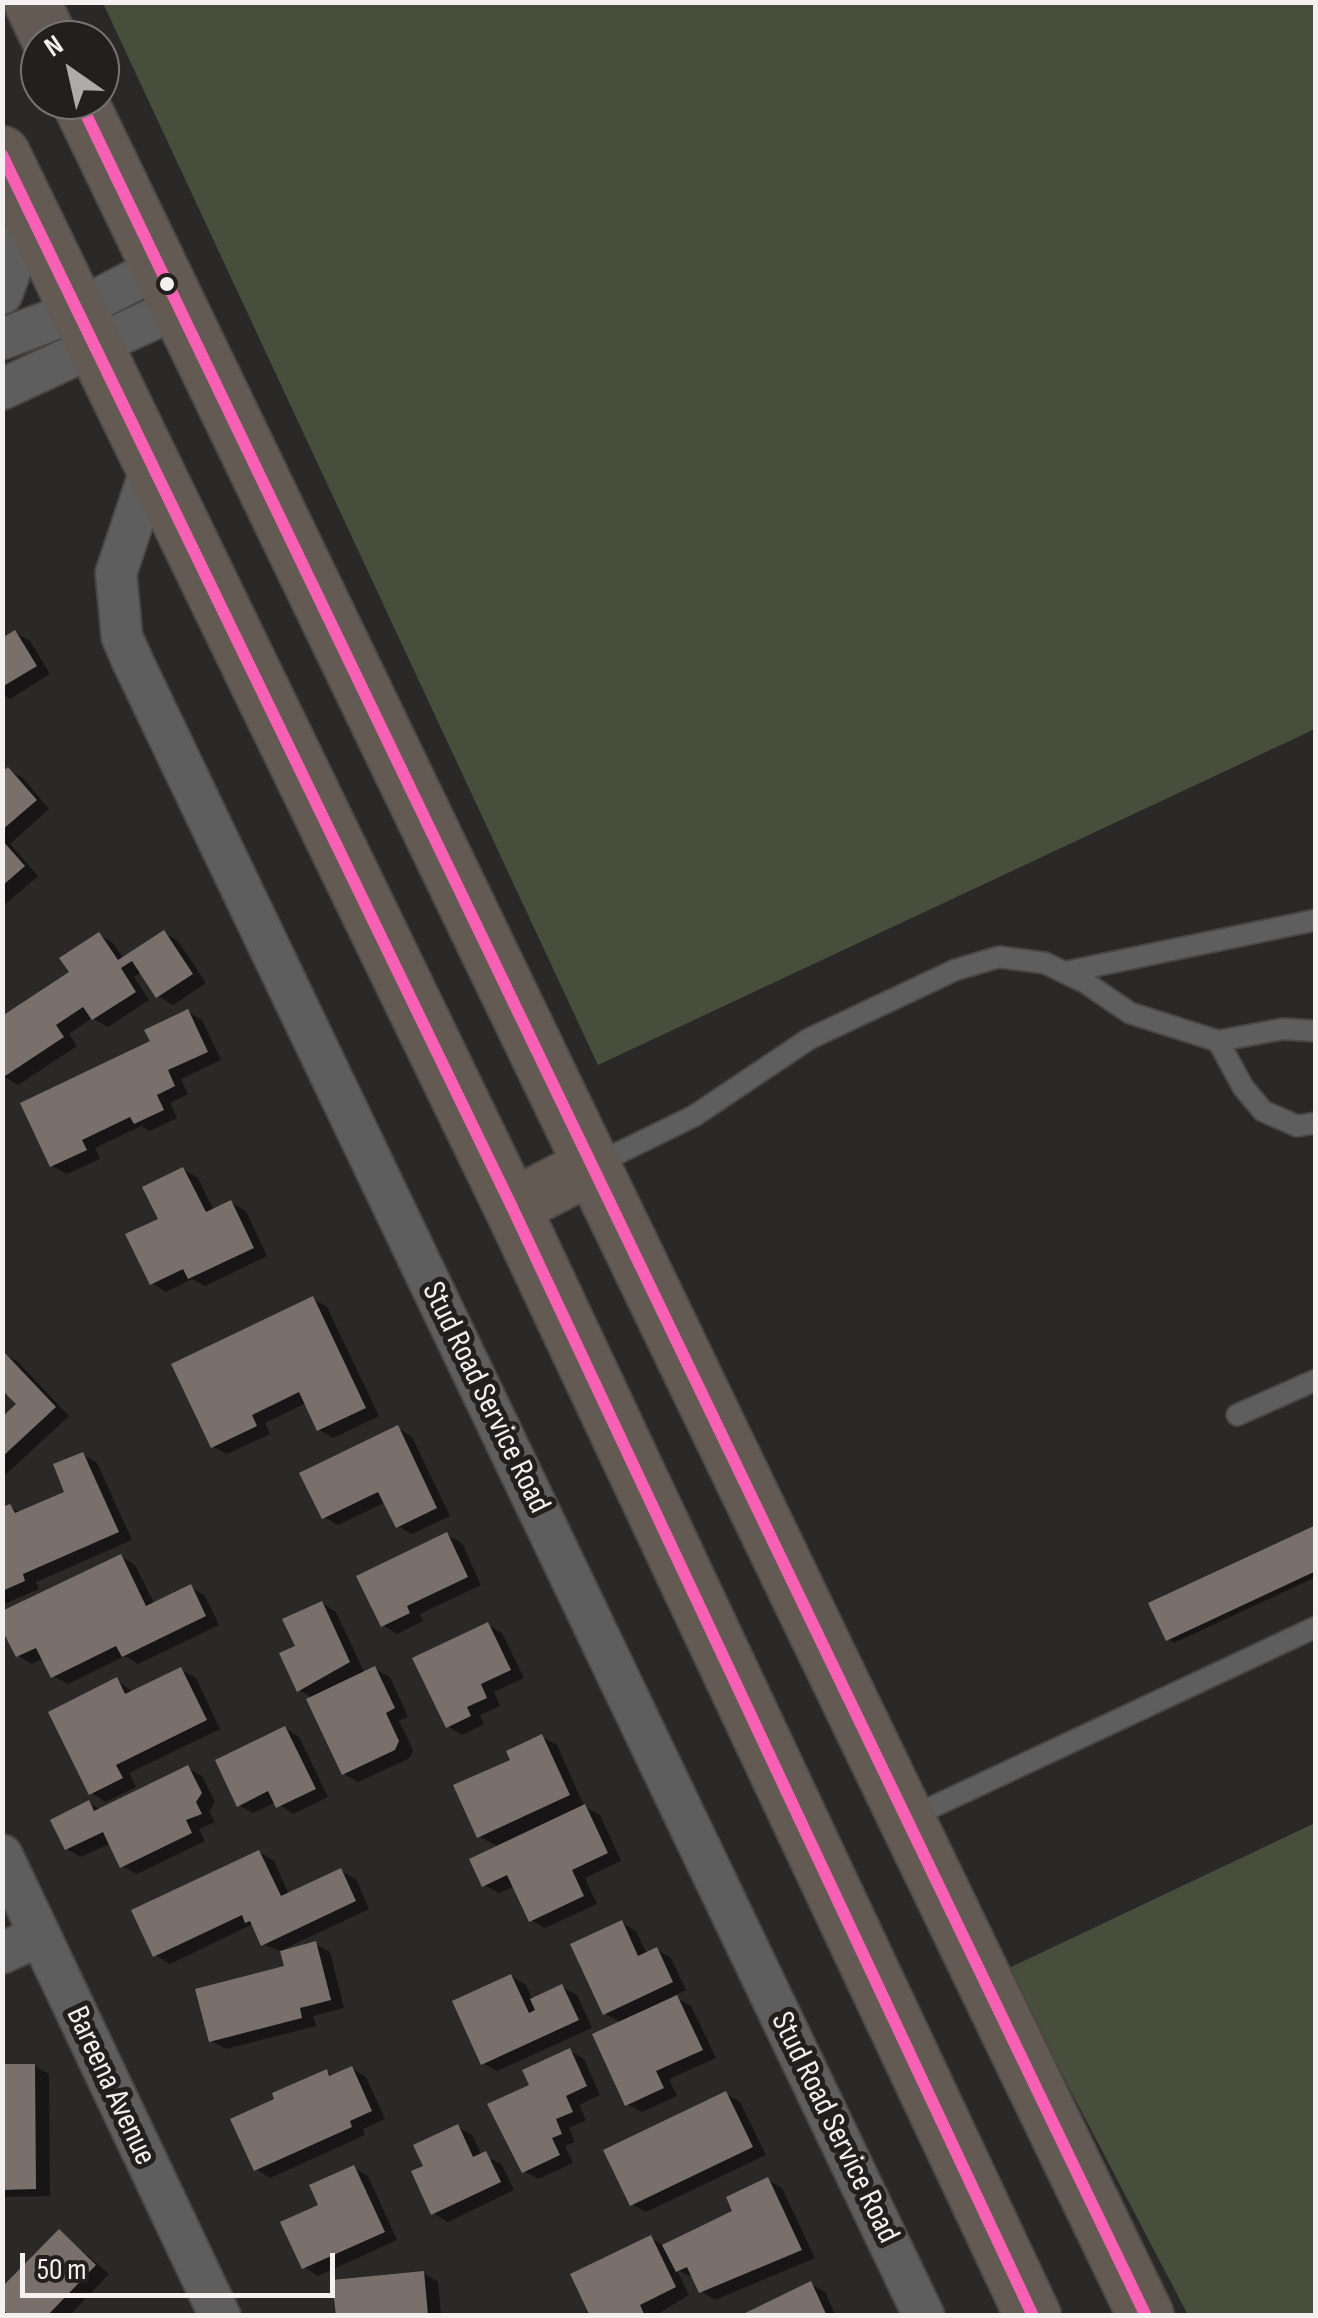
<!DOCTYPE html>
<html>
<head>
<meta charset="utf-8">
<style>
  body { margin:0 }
  #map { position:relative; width:1318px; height:2318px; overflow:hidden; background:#2b2928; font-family:"Sofia Sans Condensed",sans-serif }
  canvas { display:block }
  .frame { position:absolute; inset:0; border:5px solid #f4f1f0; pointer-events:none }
  .north { position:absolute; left:20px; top:20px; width:100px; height:100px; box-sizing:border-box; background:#221f1d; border:2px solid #767371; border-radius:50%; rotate:326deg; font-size:28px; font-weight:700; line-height:40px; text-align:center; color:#f4f1f0 }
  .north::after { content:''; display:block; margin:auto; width:35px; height:45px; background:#aeabaa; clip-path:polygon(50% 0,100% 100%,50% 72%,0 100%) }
  .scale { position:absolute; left:20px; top:2253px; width:315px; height:45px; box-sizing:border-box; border:5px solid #f4f1f0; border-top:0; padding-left:12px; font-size:30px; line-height:35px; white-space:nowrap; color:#f4f1f0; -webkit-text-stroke:8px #221f1d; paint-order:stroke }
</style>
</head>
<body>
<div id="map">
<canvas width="1318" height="2318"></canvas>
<div class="frame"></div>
<div class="north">N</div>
<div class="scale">50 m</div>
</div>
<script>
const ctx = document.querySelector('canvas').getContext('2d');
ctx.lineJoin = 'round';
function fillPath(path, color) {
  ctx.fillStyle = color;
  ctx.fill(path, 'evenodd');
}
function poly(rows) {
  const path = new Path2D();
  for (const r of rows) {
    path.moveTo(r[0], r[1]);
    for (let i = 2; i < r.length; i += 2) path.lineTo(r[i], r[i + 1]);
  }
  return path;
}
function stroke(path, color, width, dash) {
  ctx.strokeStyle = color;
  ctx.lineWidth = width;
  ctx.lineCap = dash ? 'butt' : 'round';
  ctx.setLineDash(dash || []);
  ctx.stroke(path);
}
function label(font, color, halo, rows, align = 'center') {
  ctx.font = font + ' "Sofia Sans Condensed",sans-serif';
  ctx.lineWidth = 10;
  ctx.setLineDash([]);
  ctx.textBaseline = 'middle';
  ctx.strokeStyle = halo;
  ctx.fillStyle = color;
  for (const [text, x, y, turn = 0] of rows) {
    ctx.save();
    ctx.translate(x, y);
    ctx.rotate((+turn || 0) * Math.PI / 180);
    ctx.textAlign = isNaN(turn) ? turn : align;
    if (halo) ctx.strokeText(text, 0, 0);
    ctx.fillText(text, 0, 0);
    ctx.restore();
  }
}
fillPath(poly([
  [103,3,1315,3,1315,729,598,1065],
  [1315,1823,1315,2315,1188,2315,1007,1969]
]), '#474f3c');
fillPath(poly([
  [15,633,30,641,50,674,10,699,2,694,2,638],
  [8,770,23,778,49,809,10,844,38,876,2,907,2,775],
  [164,933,178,941,206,983,173,1005,158,996,142,972,134,977,149,1000,108,1027,92,1018,69,1034,77,1046,18,1085,3,1076,99,935,113,943,124,959],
  [188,1012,202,1020,221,1060,181,1079,188,1094,170,1103,177,1118,150,1131,141,1126,95,1148,100,1159,67,1174,52,1166,153,1043],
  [183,1169,198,1178,214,1211,231,1203,246,1211,267,1256,205,1286,192,1279,166,1292,152,1283,162,1220],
  [313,1299,327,1307,379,1416,333,1438,319,1430,306,1403,265,1423,270,1434,227,1454,212,1446],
  [2,1353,17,1361,69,1416,2,1478,2,1420,20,1404],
  [398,1428,412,1437,450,1516,412,1534,398,1526,386,1502,338,1525,324,1517],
  [82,1454,97,1463,132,1540,36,1582,39,1589,2,1605,2,1510,10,1507,21,1513,68,1493],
  [1316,1527,1316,1577,1174,1643,1168,1639],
  [447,1535,462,1543,481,1585,420,1614,423,1621,397,1634,383,1625],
  [121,1556,135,1565,155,1605,191,1587,205,1596,219,1625,138,1664,125,1656,68,1684,53,1676,44,1658,32,1664,18,1656],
  [322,1603,336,1612,365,1674,375,1669,390,1677,408,1717,399,1721,413,1750,410,1758,358,1782,344,1774,313,1698,299,1690,298,1647],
  [488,1625,502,1633,524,1678,494,1692,500,1706,480,1715,484,1724,462,1735,448,1726],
  [181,1670,196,1678,220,1729,129,1773,136,1787,106,1802,91,1793,117,1680,134,1693],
  [285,1728,299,1737,328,1797,293,1814,276,1802,253,1813,239,1805],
  [542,1737,557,1745,584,1806,600,1815,621,1861,585,1878,597,1904,545,1928,531,1920,515,1886,499,1893,484,1885,499,1847,479,1836,513,1761],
  [188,1768,202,1776,215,1802,209,1811,215,1822,199,1829,205,1841,137,1874,122,1866,111,1843,81,1857,67,1849,89,1803,101,1810],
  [259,1852,274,1861,289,1895,341,1871,356,1879,369,1909,284,1949,315,1944,330,1952,344,2008,313,2016,316,2026,226,2049,211,2041,287,1968,280,1951,263,1944,253,1924,170,1964,155,1955],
  [621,1922,636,1931,647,1954,657,1950,671,1958,686,1990,673,1996,691,2006,716,2058,669,2079,677,2096,642,2112,627,2104,622,2023,604,2013],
  [511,1976,526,1985,533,2000,562,1987,577,1995,592,2028,497,2071,483,2063],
  [570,2051,584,2059,600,2095,579,2105,586,2120,569,2128,575,2142,565,2146,573,2163,538,2179,524,2171,533,2086],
  [2,2066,35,2066,49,2074,50,2196,2,2197],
  [352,2068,366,2077,385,2119,363,2129,365,2135,270,2178,256,2169,278,2100,326,2072,334,2076],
  [726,2094,740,2102,766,2155,646,2212,632,2204],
  [458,2127,472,2135,482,2156,501,2163,514,2190,448,2222,433,2213,426,2167],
  [354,2168,368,2176,397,2240,318,2276,304,2267,321,2206],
  [768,2180,782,2188,815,2258,715,2300,701,2291,695,2278,677,2270,689,2295,654,2316,592,2316,651,2238,665,2246,736,2213],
  [60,2232,109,2274,69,2316,13,2316],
  [424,2273,438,2282,441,2316,338,2316],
  [811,2284,825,2292,836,2316,745,2316]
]), '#0007');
fillPath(poly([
  [15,630,37,666,2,687,2,638],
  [8,767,37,800,2,830,2,772],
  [2,840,25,866,2,886],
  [164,930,193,974,156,998,132,961,121,968,136,992,92,1020,83,1007,56,1025,64,1037,2,1078,2,1016,69,972,59,958,99,932,118,960],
  [188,1009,208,1052,168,1070,175,1086,157,1095,164,1110,134,1124,130,1117,82,1140,87,1150,50,1167,20,1103,150,1041,144,1030],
  [183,1167,206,1212,231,1200,254,1248,188,1279,183,1269,150,1285,125,1234,158,1219,142,1187],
  [313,1296,366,1408,317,1431,299,1392,252,1415,257,1426,211,1448,171,1364],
  [2,1350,56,1407,2,1457,2,1417,16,1404,2,1390],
  [398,1425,437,1508,396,1528,378,1492,322,1519,299,1473],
  [83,1452,119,1532,23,1574,25,1581,2,1591,2,1507,10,1504,15,1513,64,1492,53,1464],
  [1316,1525,1316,1571,1166,1641,1148,1603],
  [447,1532,468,1577,407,1606,410,1613,381,1627,356,1576],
  [121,1554,146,1606,191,1584,206,1616,122,1657,116,1646,51,1678,36,1648,16,1657,2,1630,2,1611],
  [322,1601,350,1662,297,1692,279,1653,295,1646,282,1619],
  [488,1622,511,1670,481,1684,487,1698,467,1707,471,1716,446,1728,412,1658],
  [375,1666,395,1708,386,1713,399,1741,395,1750,342,1775,306,1699],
  [181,1667,207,1720,116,1765,123,1778,89,1795,48,1712,117,1677,125,1694],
  [285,1726,316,1789,276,1808,268,1791,237,1807,215,1760],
  [542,1734,570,1795,477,1838,453,1785,510,1760,506,1751],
  [188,1765,202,1793,196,1802,202,1814,186,1820,192,1833,120,1868,103,1832,65,1850,50,1820,89,1800,94,1811],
  [585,1804,608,1853,572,1870,584,1896,529,1922,507,1875,482,1887,469,1859],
  [259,1850,281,1896,341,1868,356,1901,261,1946,250,1921,245,1923,242,1915,153,1957,131,1910],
  [622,1920,638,1956,657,1947,673,1982,603,2015,570,1944],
  [316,1941,331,2000,300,2008,302,2018,209,2042,195,1989,284,1966,280,1951],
  [511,1974,529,2013,535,2010,530,1999,562,1984,579,2020,481,2065,452,2001],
  [677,1995,703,2050,656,2071,664,2088,625,2106,592,2034],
  [570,2048,587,2086,566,2096,573,2112,556,2119,562,2134,552,2138,560,2155,522,2173,487,2104,529,2085,522,2070],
  [2,2064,35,2064,36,2189,2,2190],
  [352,2066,372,2111,350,2121,352,2127,254,2171,230,2119,274,2099,272,2093,327,2069,329,2076],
  [726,2091,753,2147,630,2206,603,2150],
  [458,2124,473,2157,486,2151,501,2182,431,2215,411,2171,423,2166,413,2145],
  [354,2165,385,2232,302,2269,280,2222,318,2205,309,2185],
  [768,2177,802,2250,699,2293,687,2267,676,2272,662,2245,732,2211,726,2197],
  [59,2229,96,2265,47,2316,10,2316,2,2309,2,2287],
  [651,2235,676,2287,640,2305,645,2316,590,2316,570,2274],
  [424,2271,428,2315,336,2316,332,2280],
  [811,2281,827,2316,739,2316]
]), '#79706b');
const service = poly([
  [1066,972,1316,920],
  [1218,1041,1243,1087,1263,1111,1297,1126,1316,1123],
  [596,1164,694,1116,809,1039,955,970,999,957,1045,963,1086,983,1130,1013,1218,1041,1283,1029,1316,1031],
  [1237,1415,1316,1380],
  [909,1818,1316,1627]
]);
const minor = poly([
  [2,294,31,214],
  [2,339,76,311,159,267],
  [2,389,179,307],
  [151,468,116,573,122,637,132,660,924,2316],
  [2,1855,220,2316],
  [2,1953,39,1936]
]);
const trunk = poly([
  [32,2,50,40],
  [79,100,1146,2316],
  [2,154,512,1207,1033,2316],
  [512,1207,594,1165]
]);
stroke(service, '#494746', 24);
stroke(minor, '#494746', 44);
stroke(trunk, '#494746', 59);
stroke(service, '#5f5e5e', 20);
stroke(minor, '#5f5e5e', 40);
stroke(trunk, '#645a54', 55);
stroke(poly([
  [79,100,1146,2316],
  [2,155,512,1207,1033,2316]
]), '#f860b3', 12);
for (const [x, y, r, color] of [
  [167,284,9,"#f4f1f0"]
]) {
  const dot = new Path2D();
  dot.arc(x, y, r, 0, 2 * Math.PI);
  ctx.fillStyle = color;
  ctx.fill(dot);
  stroke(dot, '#221f1d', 4);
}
label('32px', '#f4f1f0', '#221f1d', [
  ["Stud Road Service Road",485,1398,64],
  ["Bareena Avenue",110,2086,65],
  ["Stud Road Service Road",834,2128,64]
]);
</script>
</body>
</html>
